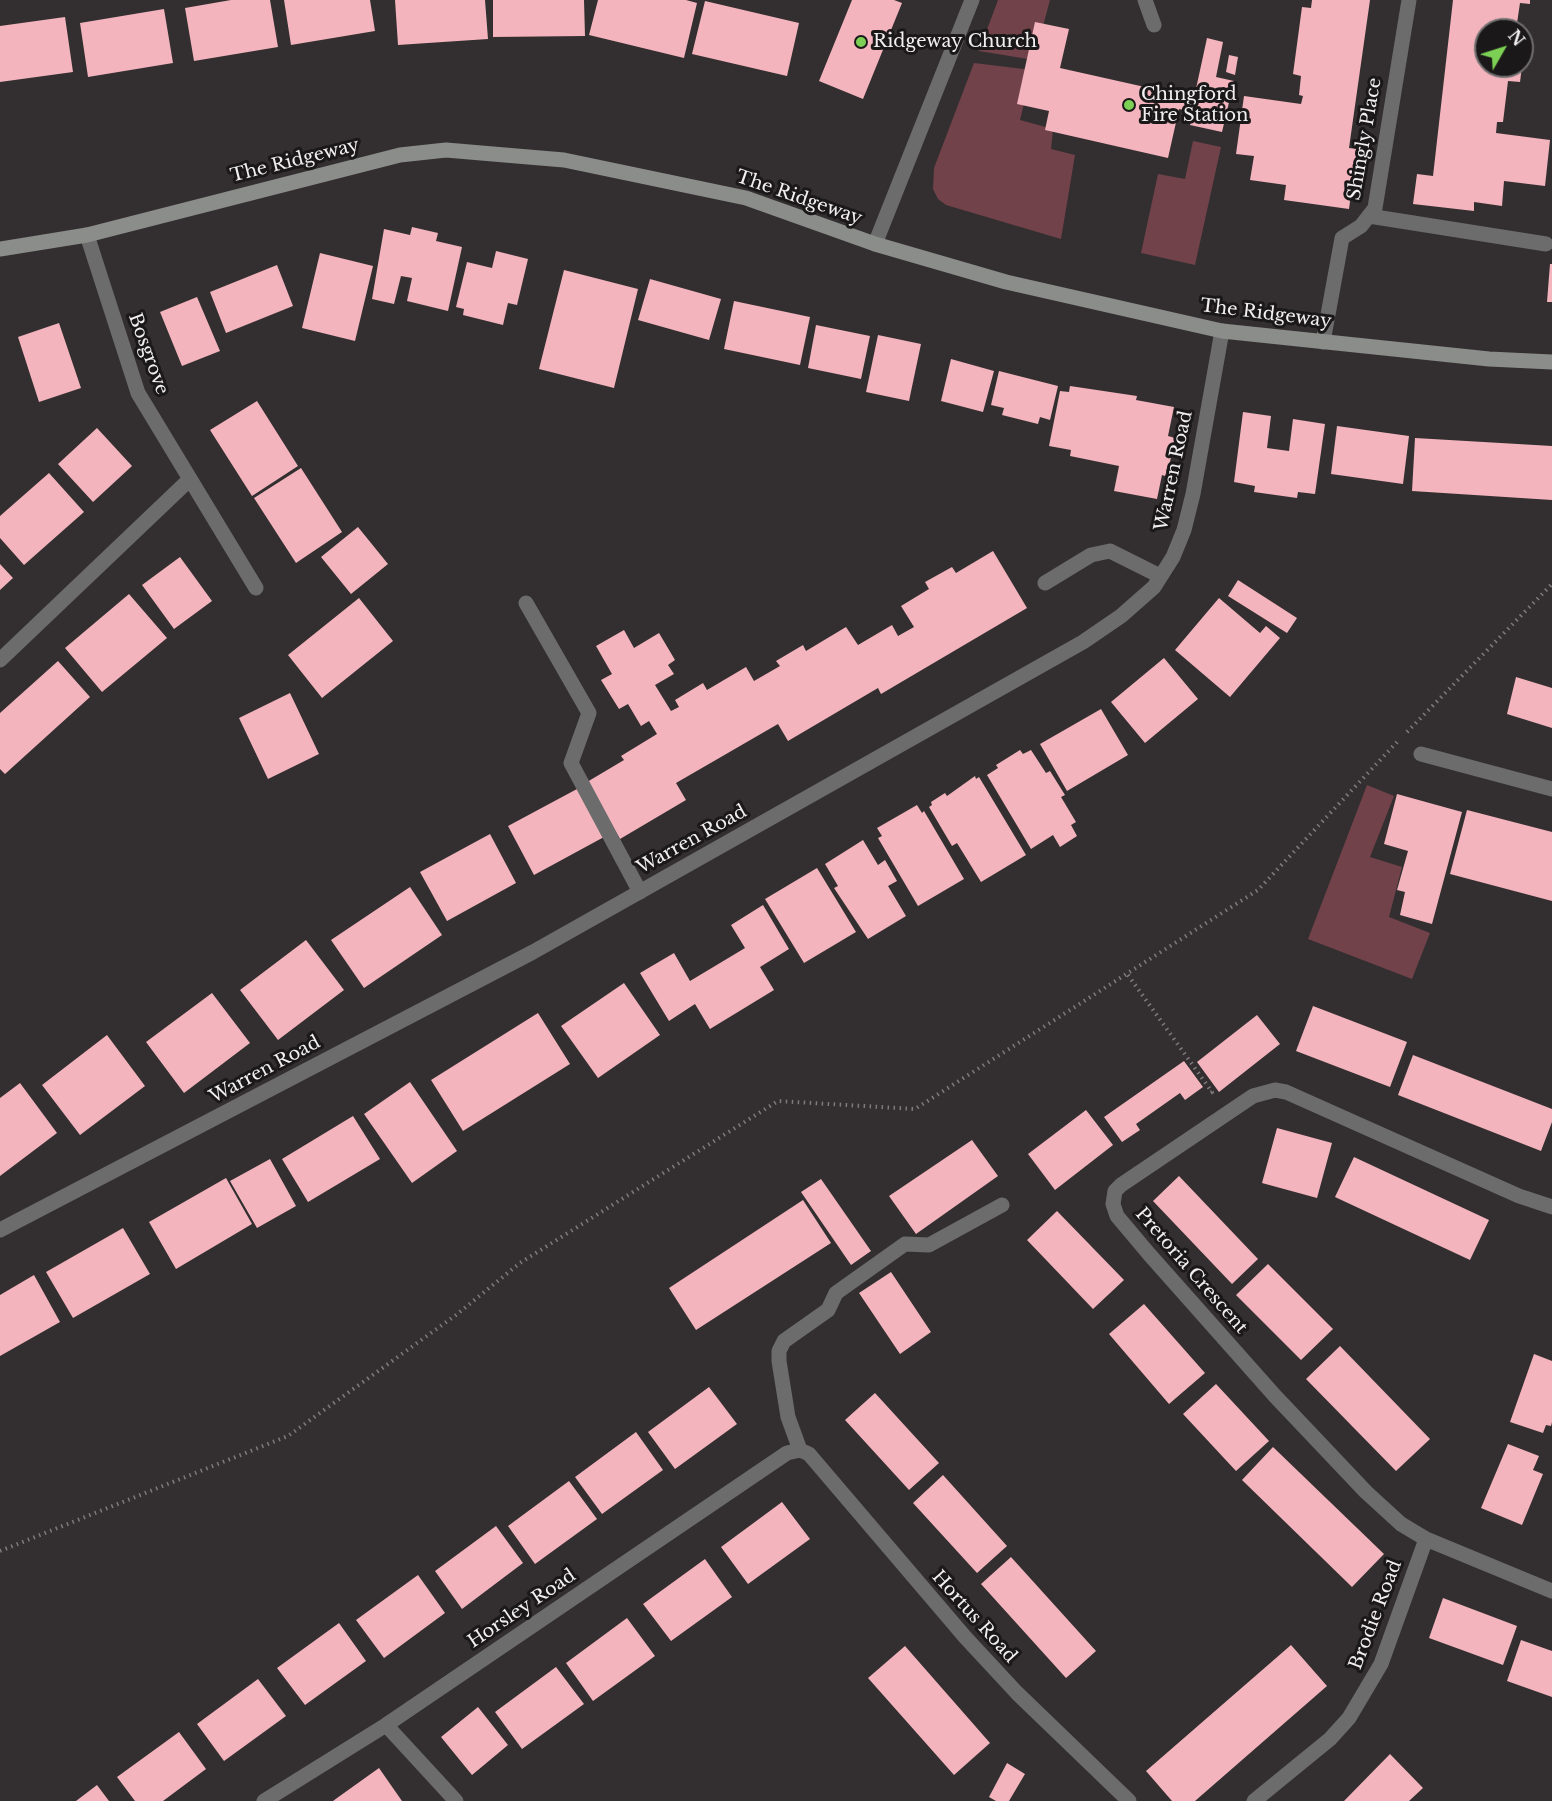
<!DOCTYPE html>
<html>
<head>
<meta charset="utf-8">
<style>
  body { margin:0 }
  #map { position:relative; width:1552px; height:1801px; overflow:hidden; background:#332f30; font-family:"Libre Baskerville",serif }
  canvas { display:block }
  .north { position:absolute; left:1474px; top:18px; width:60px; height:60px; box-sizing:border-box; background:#1a1818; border:2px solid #706e6e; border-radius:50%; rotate:51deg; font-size:16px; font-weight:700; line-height:24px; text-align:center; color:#f2eff0 }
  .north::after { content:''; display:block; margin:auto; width:21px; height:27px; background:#7cd155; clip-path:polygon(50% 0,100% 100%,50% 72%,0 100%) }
</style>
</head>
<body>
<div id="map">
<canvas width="1552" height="1801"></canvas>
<div class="north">N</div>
</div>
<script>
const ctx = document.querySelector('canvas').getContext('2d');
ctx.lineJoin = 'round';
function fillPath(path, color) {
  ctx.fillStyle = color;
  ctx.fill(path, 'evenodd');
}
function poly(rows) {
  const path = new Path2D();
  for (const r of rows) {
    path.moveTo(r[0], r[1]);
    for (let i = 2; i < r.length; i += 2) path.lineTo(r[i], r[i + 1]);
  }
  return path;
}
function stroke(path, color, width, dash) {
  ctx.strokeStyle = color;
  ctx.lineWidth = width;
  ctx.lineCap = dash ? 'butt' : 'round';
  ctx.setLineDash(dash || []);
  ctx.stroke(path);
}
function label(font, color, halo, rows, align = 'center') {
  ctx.font = font + ' "Libre Baskerville",serif';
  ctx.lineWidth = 6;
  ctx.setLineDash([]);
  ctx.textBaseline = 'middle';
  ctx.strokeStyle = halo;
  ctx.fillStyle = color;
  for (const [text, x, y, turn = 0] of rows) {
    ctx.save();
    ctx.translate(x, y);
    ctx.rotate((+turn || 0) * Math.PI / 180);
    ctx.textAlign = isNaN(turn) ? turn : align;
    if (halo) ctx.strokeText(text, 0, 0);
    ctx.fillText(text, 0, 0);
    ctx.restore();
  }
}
fillPath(poly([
  [998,0,1050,0,1034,60,979,51],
  [974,63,1032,70,1020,120,1053,129,1051,149,1075,155,1061,239,946,205,938,199,933,189,934,168],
  [1193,141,1221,147,1195,265,1141,253,1158,174,1185,179],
  [1367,785,1394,796,1370,857,1402,867,1389,917,1430,933,1412,979,1308,939]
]), '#71424a');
fillPath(poly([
  [231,0,270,0,278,47,194,61,185,8],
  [284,0,370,0,375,31,291,45],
  [395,0,485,0,488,39,398,45],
  [493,0,584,0,585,36,493,37],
  [598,0,686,0,697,3,684,58,589,35],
  [852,0,894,0,902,3,863,99,819,81],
  [1312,0,1370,0,1349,148,1357,149,1349,209,1284,200,1286,185,1250,180,1254,156,1236,154,1244,96,1301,104,1303,96,1299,95,1301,76,1293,74,1302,7,1311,8],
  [1453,0,1530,0,1530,4,1520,3,1516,30,1486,30,1486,66,1522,66,1520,82,1508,81,1503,122,1497,122,1496,133,1550,140,1545,186,1504,181,1502,206,1474,202,1474,211,1413,204,1417,174,1433,176],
  [705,1,799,23,787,76,692,54],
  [164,9,173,63,88,77,80,23],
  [65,17,73,72,0,82,0,26],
  [1035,22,1069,29,1060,68,1194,98,1207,38,1223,42,1216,77,1234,81,1222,132,1190,125,1193,112,1179,109,1168,158,1045,130,1049,111,1017,104],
  [1229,55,1238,57,1235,75,1226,72],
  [412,227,438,233,436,241,462,247,448,311,407,301,412,278,401,276,394,304,372,299,384,229,410,235],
  [496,251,528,259,517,305,508,303,503,325,463,315,464,309,456,307,467,262,492,268],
  [320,253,373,266,355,341,302,328],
  [1550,264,1552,264,1552,302,1547,302],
  [277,265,293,306,226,333,210,292],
  [564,270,638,289,614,388,539,369],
  [650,279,721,299,709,340,638,320],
  [197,297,220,351,182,366,160,312],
  [734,301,810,317,800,365,724,349],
  [59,323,81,388,39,402,18,337],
  [816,325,870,336,861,379,808,368],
  [878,335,921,344,909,401,866,392],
  [951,359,994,371,983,412,941,401],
  [999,371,1058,386,1050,420,1040,417,1038,424,1002,415,1004,408,991,405],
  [1070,386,1137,396,1136,400,1174,407,1168,436,1175,438,1170,462,1165,476,1162,475,1157,499,1114,491,1119,466,1070,456,1071,450,1049,446,1060,391,1069,392],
  [257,401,298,466,252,496,210,430],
  [1243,412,1271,416,1267,448,1289,451,1293,419,1325,424,1315,494,1298,492,1297,498,1254,492,1255,486,1234,482],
  [1337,426,1409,436,1403,484,1331,474],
  [97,428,132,466,93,502,58,464],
  [1415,438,1552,446,1552,500,1412,491],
  [301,468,342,532,296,563,254,498],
  [49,473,84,512,24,565,0,538,0,516],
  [358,527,388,564,351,594,321,557],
  [993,551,1027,608,881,694,878,688,788,741,778,724,676,783,686,800,620,839,587,782,624,760,621,756,657,734,649,721,641,726,628,704,619,709,601,680,612,674,596,646,624,630,634,648,659,633,675,660,668,665,674,674,655,685,671,711,679,707,675,700,703,683,707,690,746,667,754,681,780,666,776,661,803,645,806,651,846,627,858,645,892,625,898,636,914,627,901,606,929,589,925,582,952,567,956,573],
  [180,557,212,601,174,629,142,585],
  [0,564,13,578,0,590],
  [1238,580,1297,618,1287,633,1228,596],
  [129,594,167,638,102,692,65,648],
  [359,598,393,641,322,698,288,655],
  [1219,598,1260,633,1266,626,1280,638,1230,697,1175,650],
  [1164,658,1198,699,1145,743,1111,702],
  [58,661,90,697,5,774,0,769,0,713],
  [1516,677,1552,688,1552,728,1507,714],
  [290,693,319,754,268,779,239,718],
  [1101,709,1128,755,1067,791,1040,744],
  [1020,750,1023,754,1031,750,1046,773,1050,771,1065,795,1061,797,1076,822,1071,825,1077,836,1060,847,1053,835,1031,849,987,775,998,768,996,765],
  [975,776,976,779,979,777,1026,855,981,882,957,843,952,846,929,807,932,805,931,802,945,793,947,796],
  [577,789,604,837,534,875,508,826],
  [1397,794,1462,812,1432,924,1400,915,1405,892,1397,890,1408,851,1384,844],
  [917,805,922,813,924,811,964,879,918,906,878,838,882,836,877,828],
  [1467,810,1552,832,1552,901,1450,874],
  [490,834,516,883,447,921,420,872],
  [863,840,878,865,885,860,897,881,888,886,906,916,868,939,834,888,838,886,825,864],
  [817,868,856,932,804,963,765,899],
  [410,887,442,935,364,988,331,940],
  [763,905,789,949,760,967,774,990,710,1029,695,1004,669,1021,640,973,674,953,690,981,745,948,731,925],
  [306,940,344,990,278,1040,240,990],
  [624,983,660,1035,598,1078,561,1026],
  [212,993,250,1043,184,1093,146,1042],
  [1313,1006,1407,1042,1390,1087,1296,1051],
  [538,1013,570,1064,463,1131,431,1080],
  [1257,1015,1280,1044,1219,1092,1197,1062],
  [107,1035,145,1086,80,1135,42,1085],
  [1413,1055,1552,1109,1552,1122,1541,1151,1398,1095],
  [1184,1061,1203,1087,1185,1100,1180,1093,1136,1124,1140,1130,1122,1142,1104,1117],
  [410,1082,457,1151,412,1183,364,1114],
  [20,1083,57,1133,0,1176,0,1098],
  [1086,1110,1113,1145,1055,1190,1028,1154],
  [353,1116,380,1159,308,1202,282,1159],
  [1277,1128,1332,1143,1317,1198,1262,1183],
  [972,1140,998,1176,916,1234,889,1196],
  [1354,1157,1489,1220,1470,1260,1335,1197],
  [270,1159,296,1206,257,1228,230,1181],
  [1179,1176,1258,1259,1232,1284,1153,1201],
  [226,1178,252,1224,176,1269,149,1222],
  [821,1179,871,1251,851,1265,801,1192],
  [803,1200,831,1243,696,1330,669,1288],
  [1057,1211,1124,1280,1093,1309,1027,1240],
  [123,1228,150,1274,73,1318,46,1272],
  [1268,1264,1333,1329,1301,1360,1236,1295],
  [891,1272,931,1332,900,1354,859,1293],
  [34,1275,60,1322,0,1356,0,1295],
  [1144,1304,1205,1373,1169,1404,1109,1334],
  [1340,1346,1430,1439,1396,1471,1306,1379],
  [1534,1354,1552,1361,1552,1422,1551,1426,1546,1425,1543,1433,1510,1422],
  [1216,1384,1269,1441,1236,1471,1183,1414],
  [709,1387,737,1424,675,1469,648,1432],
  [875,1393,939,1463,909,1490,845,1420],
  [636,1432,663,1470,602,1514,575,1477],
  [1508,1444,1539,1456,1533,1470,1543,1474,1522,1525,1481,1508],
  [1273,1447,1384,1554,1352,1587,1242,1480],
  [943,1475,1007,1546,977,1573,913,1503],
  [569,1481,597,1519,535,1564,508,1526],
  [782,1502,810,1539,748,1584,721,1547],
  [496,1526,523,1563,462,1609,435,1571],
  [1011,1557,1096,1651,1066,1678,981,1584],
  [705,1559,732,1597,671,1641,643,1604],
  [418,1575,445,1613,384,1658,356,1620],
  [1443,1598,1517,1626,1503,1665,1429,1638],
  [627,1618,655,1656,593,1701,566,1663],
  [339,1623,366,1661,305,1705,277,1668],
  [1521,1640,1552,1651,1552,1697,1507,1681],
  [1291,1645,1327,1686,1195,1801,1172,1801,1146,1771],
  [905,1646,990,1743,954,1775,868,1678],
  [556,1667,584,1704,522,1749,495,1712],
  [258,1679,286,1716,224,1761,197,1724],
  [478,1707,508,1745,472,1775,441,1737],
  [179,1732,206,1769,163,1801,135,1801,117,1777],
  [1390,1754,1423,1788,1409,1801,1344,1801],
  [1007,1763,1025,1774,1009,1801,996,1801,989,1797],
  [379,1768,402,1801,333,1801,337,1798],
  [97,1785,109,1801,76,1801]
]), '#f3b4bd');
stroke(poly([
  [1407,732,1552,584],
  [1128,975,1212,1092,1210,1093],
  [0,1551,288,1436,456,1315,520,1263,778,1101,915,1109,1258,890,1398,741]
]), '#7f7b7c', 4, [1.5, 4.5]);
stroke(poly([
  [1145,0,1154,25],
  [1369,216,1546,244],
  [1045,583,1091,555,1110,551,1160,576],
  [526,603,589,713,571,763,640,892]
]), '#6b6c6b', 15);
stroke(poly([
  [87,235,138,393,256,588],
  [875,244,972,0],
  [1323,342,1342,238,1361,226,1375,208,1409,0],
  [0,660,189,480],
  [1421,754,1552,789],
  [1552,1207,1519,1196,1286,1092,1275,1090,1253,1096,1121,1185,1115,1191,1113,1204,1117,1216,1149,1254,1275,1396,1366,1492,1401,1524,1426,1539,1552,1591],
  [0,1230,533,952,1083,642,1121,616,1154,587,1173,557,1184,530,1193,494,1222,331],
  [800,1450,809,1454,965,1637,1017,1693,1129,1801],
  [800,1450,788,1417,779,1361,779,1351,784,1341,828,1310,836,1293,905,1244,929,1245,1002,1205],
  [386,1725,456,1801],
  [264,1801,386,1725,787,1453,800,1450],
  [1254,1801,1330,1739,1349,1718,1381,1664,1426,1539]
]), '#6b6c6b', 15);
stroke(poly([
  [0,249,87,235,400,155,446,150,493,154,564,160,746,198,875,244,1006,282,1222,331,1489,359,1552,362]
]), '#8b8d8b', 15);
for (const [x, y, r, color] of [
  [861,42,6,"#7cd155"],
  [1129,105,6,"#7cd155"]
]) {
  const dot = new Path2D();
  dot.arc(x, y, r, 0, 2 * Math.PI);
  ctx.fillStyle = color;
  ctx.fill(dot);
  stroke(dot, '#1a1818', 2);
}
label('18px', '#f2eff0', '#1a1818', [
  ["Ridgeway Church",873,42],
  ["Chingford",1141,95],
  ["Fire Station",1141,116]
], 'left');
label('18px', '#f2eff0', '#1a1818', [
  ["Shingly Place",1365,139,-80],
  ["The Ridgeway",295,161,-14],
  ["The Ridgeway",799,198,19],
  ["The Ridgeway",1266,314,7],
  ["Bosgrove",148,354,70],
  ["Warren Road",1174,471,-78],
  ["Warren Road",692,840,-29],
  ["Warren Road",265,1070,-28],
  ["Pretoria Crescent",1191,1271,49],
  ["Horsley Road",522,1609,-34],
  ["Brodie Road",1376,1615,-69],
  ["Hortus Road",974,1617,48]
]);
</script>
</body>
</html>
